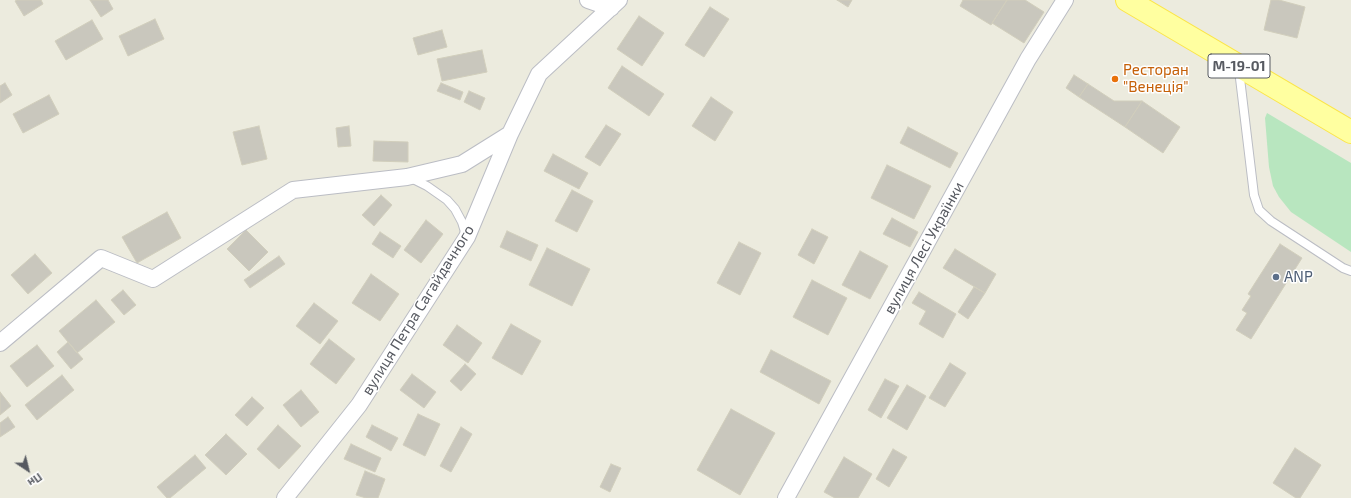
<!DOCTYPE html>
<html>
<head>
<meta charset="utf-8">
<style>
  body { margin:0 }
  #map { position:relative; width:1351px; height:498px; overflow:hidden; background:#ecebde; font-family:"Exo 2",sans-serif }
  canvas { display:block }
  .north { position:absolute; left:8px; top:450px; width:40px; height:40px; -webkit-text-stroke:3px #fff; paint-order:stroke; rotate:145deg; font-size:11px; font-weight:700; line-height:16px; text-align:center; color:#575a61 }
  .north::after { content:''; display:block; margin:auto; width:14px; height:18px; background:#575a61; clip-path:polygon(50% 0,100% 100%,50% 72%,0 100%) }
</style>
</head>
<body>
<div id="map">
<canvas width="1351" height="498"></canvas>
<div class="north">Пн</div>
</div>
<script>
const ctx = document.querySelector('canvas').getContext('2d');
ctx.lineJoin = 'round';
function fillPath(path, color) {
  ctx.fillStyle = color;
  ctx.fill(path, 'evenodd');
}
function poly(rows) {
  const path = new Path2D();
  for (const r of rows) {
    path.moveTo(r[0], r[1]);
    for (let i = 2; i < r.length; i += 2) path.lineTo(r[i], r[i + 1]);
  }
  return path;
}
function stroke(path, color, width, dash) {
  ctx.strokeStyle = color;
  ctx.lineWidth = width;
  ctx.lineCap = dash ? 'butt' : 'round';
  ctx.setLineDash(dash || []);
  ctx.stroke(path);
}
function label(font, color, halo, rows, align = 'center') {
  ctx.font = font + ' "Exo 2",sans-serif';
  ctx.lineWidth = 3;
  ctx.setLineDash([]);
  ctx.textBaseline = 'middle';
  ctx.strokeStyle = halo;
  ctx.fillStyle = color;
  for (const [text, x, y, turn = 0] of rows) {
    ctx.save();
    ctx.translate(x, y);
    ctx.rotate((+turn || 0) * Math.PI / 180);
    ctx.textAlign = isNaN(turn) ? turn : align;
    if (halo) ctx.strokeText(text, 0, 0);
    ctx.fillText(text, 0, 0);
    ctx.restore();
  }
}
fillPath(poly([
  [1267,113,1351,163,1351,252,1291,212,1279,197,1273,186,1269,167,1265,118]
]), '#b8e6bf');
const building = poly([
  [17,0,41,0,43,4,24,16,15,1,17,0],
  [90,0,108,0,113,9,101,17,90,0],
  [837,0,852,0,848,7,837,0],
  [963,0,1007,0,991,25,960,6,963,0],
  [1007,0,1025,0,1044,12,1024,43,992,23,1007,0],
  [1271,0,1279,0,1305,7,1297,38,1264,30,1271,0],
  [710,7,729,19,704,57,685,45,710,7],
  [639,16,664,33,642,66,617,49,639,16],
  [155,19,164,39,128,56,119,36,155,19],
  [92,20,103,39,66,60,55,41,92,20],
  [442,30,447,47,418,55,413,38,442,30],
  [482,50,487,72,442,81,437,59,482,50],
  [622,66,664,94,649,116,608,88,622,66],
  [1074,75,1088,84,1079,97,1066,88,1074,75],
  [5,83,12,95,0,103,0,86,5,83],
  [441,83,463,92,460,100,437,91,441,83],
  [1088,84,1114,101,1142,101,1125,127,1079,97,1088,84],
  [469,91,485,98,480,110,464,102,469,91],
  [49,95,59,114,23,133,13,114,49,95],
  [711,97,733,112,715,141,692,126,711,97],
  [1142,101,1180,127,1163,153,1125,127,1142,101],
  [606,125,621,134,600,166,585,157,606,125],
  [259,126,267,159,242,165,233,132,259,126],
  [349,126,351,146,338,147,336,128,349,126],
  [908,127,958,153,950,168,900,143,908,127],
  [374,141,408,142,408,162,373,161,374,141],
  [553,154,588,173,579,189,544,171,553,154],
  [887,165,931,186,914,219,871,198,887,165],
  [572,190,593,201,577,232,555,221,572,190],
  [381,195,392,205,374,226,362,215,381,195],
  [167,212,181,238,137,263,122,237,167,212],
  [892,218,918,232,910,247,883,234,892,218],
  [426,220,443,234,421,263,404,250,426,220],
  [812,229,828,237,814,264,798,255,812,229],
  [246,230,268,252,249,271,227,249,246,230],
  [507,231,538,245,531,261,500,247,507,231],
  [380,232,401,246,393,258,372,244,380,232],
  [739,242,761,253,740,295,717,283,739,242],
  [1280,244,1302,258,1251,339,1236,330,1247,313,1242,310,1251,296,1248,294,1280,244],
  [547,248,590,269,572,306,529,285,547,248],
  [955,249,996,274,985,293,943,268,955,249],
  [860,251,888,266,870,299,842,285,860,251],
  [35,254,52,273,28,294,11,275,35,254],
  [279,256,285,264,250,288,244,280,279,256],
  [371,274,399,294,380,321,352,303,371,274],
  [812,280,847,298,828,335,793,317,812,280],
  [974,287,985,293,968,319,958,312,974,287],
  [123,290,136,305,124,315,111,300,123,290],
  [919,292,956,314,943,338,919,324,926,311,912,303,919,292],
  [96,300,115,322,77,353,59,331,96,300],
  [314,303,338,321,320,344,296,326,314,303],
  [511,324,541,341,522,375,492,358,511,324],
  [457,325,482,343,468,363,443,345,457,325],
  [329,339,355,359,336,384,310,364,329,339],
  [68,342,83,359,71,369,57,352,68,342],
  [37,345,54,366,27,387,10,366,37,345],
  [771,350,831,381,819,404,760,372,771,350],
  [950,363,966,373,945,407,929,398,950,363],
  [465,364,476,374,461,391,450,381,465,364],
  [412,374,436,392,424,408,400,390,412,374],
  [62,375,74,390,37,420,25,405,62,375],
  [885,379,899,386,881,418,868,410,885,379],
  [907,385,926,396,907,430,887,418,907,385],
  [301,390,319,412,301,427,283,405,301,390],
  [0,392,11,406,0,415,0,392],
  [252,397,264,408,247,426,235,415,252,397],
  [731,409,775,433,740,495,697,470,731,409],
  [418,414,440,424,425,456,403,445,418,414],
  [8,417,15,427,0,437,0,423,8,417],
  [278,425,301,446,279,469,257,449,278,425],
  [372,425,398,438,391,451,366,437,372,425],
  [461,427,472,434,451,472,440,466,461,427],
  [226,434,247,454,226,475,205,455,226,434],
  [351,444,381,458,375,472,344,459,351,444],
  [1295,448,1321,465,1300,498,1296,498,1273,483,1295,448],
  [893,449,907,457,889,487,876,479,893,449],
  [195,455,206,468,170,498,167,498,157,487,195,455],
  [844,457,872,474,858,498,835,498,824,492,844,457],
  [611,464,621,468,610,492,600,487,611,464],
  [365,471,385,479,378,498,366,498,356,495,365,471]
]);
fillPath(building, '#c9c7bd');
stroke(building, '#d1cebc', 1);
const service = poly([
  [1239,70,1254,195,1259,210,1271,221,1343,268,1351,271],
  [411,178,427,186,447,200,455,209,462,222,466,235]
]);
const minor = poly([
  [588,0,611,8],
  [0,343,101,258,153,279,293,190,407,177,462,164,510,134],
  [285,498,359,405,467,237,510,134,539,74,619,0],
  [786,498,1028,59,1065,0]
]);
const primary = poly([
  [1127,0,1351,132]
]);
stroke(service, '#bbbdc4', 10);
stroke(minor, '#bbbdc4', 18);
stroke(primary, '#fbe549', 24);
stroke(service, '#fff', 8);
stroke(minor, '#fff', 16);
stroke(primary, '#ffffa0', 22);
for (const [x, y, r, color] of [
  [1115,79,4,"#e8710a"],
  [1276,277,4,"#5c6f8a"]
]) {
  const dot = new Path2D();
  dot.arc(x, y, r, 0, 2 * Math.PI);
  ctx.fillStyle = color;
  ctx.fill(dot);
  stroke(dot, '#fff', 1.5);
}
for (const [x, y, w] of [
  [1239,66,62]
]) {
  const box = new Path2D();
  box.roundRect(x - w / 2, y - 12, w, 24, 3);
  ctx.fillStyle = '#fff';
  ctx.fill(box);
  stroke(box, '#575a61', 1);
}
label('bold 14px', '#575a61', null, [
  ["М-19-01",1239,66]
]);
label('15px', '#c56008', '#fff', [
  ["Ресторан",1123,70],
  ["\"Венеція\"",1123,87]
], 'left');
label('15px', '#575a61', '#fff', [
  ["вулиця Лесі Українки",924,248,-61],
  ["вулиця Петра Сагайдачного",418,310,-58]
]);
label('15px', '#4e5e75', '#fff', [
  ["ANP",1284,277]
], 'left');
</script>
</body>
</html>
